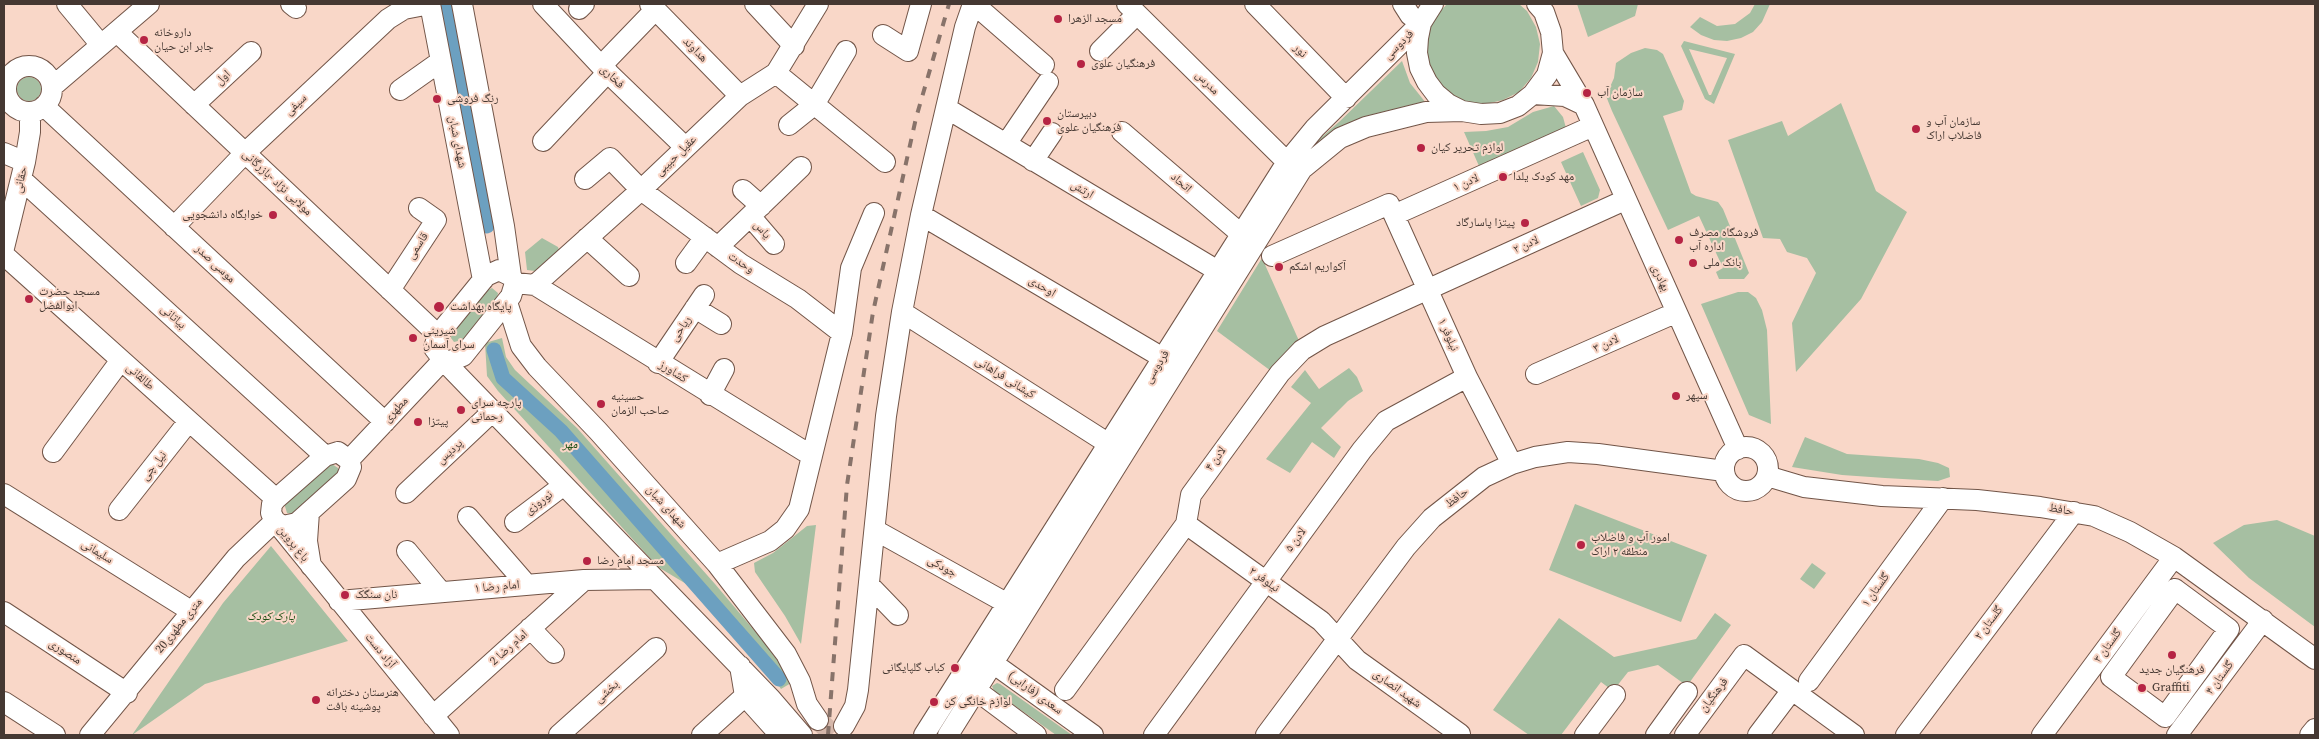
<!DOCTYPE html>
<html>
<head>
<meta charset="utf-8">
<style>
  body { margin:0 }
  #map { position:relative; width:2319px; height:739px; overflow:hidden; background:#f9d7c8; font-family:"Source Serif 4",serif }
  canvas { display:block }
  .frame { position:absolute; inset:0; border:5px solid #453832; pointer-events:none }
</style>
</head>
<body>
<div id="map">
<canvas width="2319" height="739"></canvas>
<div class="frame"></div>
</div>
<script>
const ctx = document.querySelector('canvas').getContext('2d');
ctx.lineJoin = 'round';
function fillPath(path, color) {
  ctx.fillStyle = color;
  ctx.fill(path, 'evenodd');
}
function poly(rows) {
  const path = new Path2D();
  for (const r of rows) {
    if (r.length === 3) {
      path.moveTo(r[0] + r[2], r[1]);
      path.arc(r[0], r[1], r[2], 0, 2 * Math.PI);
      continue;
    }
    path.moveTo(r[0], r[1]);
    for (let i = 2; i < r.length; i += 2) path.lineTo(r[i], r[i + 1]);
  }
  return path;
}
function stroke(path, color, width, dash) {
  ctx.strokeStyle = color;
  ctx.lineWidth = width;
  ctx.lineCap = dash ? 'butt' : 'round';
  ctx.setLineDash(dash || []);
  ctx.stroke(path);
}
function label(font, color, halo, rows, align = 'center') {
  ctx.font = font + ' "Source Serif 4","Noto Naskh Arabic",serif';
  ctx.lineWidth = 4;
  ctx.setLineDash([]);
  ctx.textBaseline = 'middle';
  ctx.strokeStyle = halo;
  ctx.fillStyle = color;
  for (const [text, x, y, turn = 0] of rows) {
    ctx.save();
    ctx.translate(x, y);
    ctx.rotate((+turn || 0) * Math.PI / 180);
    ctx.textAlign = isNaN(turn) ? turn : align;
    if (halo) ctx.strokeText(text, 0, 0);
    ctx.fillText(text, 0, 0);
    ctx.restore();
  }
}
fillPath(poly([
  [1447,4,1519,4,1527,11,1536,27,1540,44,1538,62,1531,78,1519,92,1503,100,1486,104,1468,102,1452,95,1439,83,1430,68,1426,51,1428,33,1435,17],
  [1577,4,1638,4,1635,16,1588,37],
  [1755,4,1770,4,1762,22,1753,32,1741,38,1727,41,1714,40,1701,35,1690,27,1700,17,1717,26,1735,24,1750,13],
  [1684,41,1735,54,1714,104,1705,99,1681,46],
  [1689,49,1727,58,1711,95,1709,95],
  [1645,48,1657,50,1663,54,1684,101,1682,110,1663,116,1691,193,1696,196,1718,202,1723,209,1749,273,1744,279,1719,279,1716,272,1723,268,1699,216,1668,230,1612,111,1606,96,1614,78,1616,63,1631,53],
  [1402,61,1410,83,1426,103,1335,134,1299,157,1340,121],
  [29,89,12],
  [1841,103,1876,191,1907,212,1861,299,1796,372,1792,323,1816,273,1807,258,1787,252,1780,239,1763,238,1728,140,1782,121,1788,136],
  [1554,106,1563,117,1566,128,1479,166,1464,132,1486,131,1508,127,1533,112],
  [1583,152,1600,190,1598,198,1581,206,1561,162],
  [542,238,558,247,561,256,543,272,527,270,525,252],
  [1262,258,1300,343,1271,371,1217,331],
  [492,288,498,293,497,299,462,340,454,342,451,338,452,332,486,291],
  [1738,292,1748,292,1756,298,1762,310,1767,330,1771,424,1749,415,1701,304],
  [502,338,506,357,515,370,577,428,715,584,764,642,784,670,791,683,781,689,773,678,688,585,658,567,498,391,487,376,485,343],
  [1349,368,1357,377,1363,391,1348,401,1321,428,1341,447,1334,458,1312,442,1290,473,1266,459,1311,403,1291,387,1305,370,1319,389],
  [1805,437,1847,454,1919,459,1938,463,1949,468,1950,477,1938,481,1885,478,1842,475,1792,467],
  [332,464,338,468,338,476,294,514,287,513,284,503,325,466],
  [1575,504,1707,555,1681,622,1549,570],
  [2277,520,2315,536,2315,627,2249,578,2213,543,2244,525],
  [816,525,801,644,785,616,755,572,754,563,773,553,807,526],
  [271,546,348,641,205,684,132,735,223,603],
  [1812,563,1826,573,1814,589,1800,579],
  [1715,613,1731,625,1687,686,1658,665,1628,672,1613,691,1601,682,1561,735,1529,735,1493,710,1559,618,1614,657,1696,639],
  [997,683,1000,684,1072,735,1056,735,994,691,992,686]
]), '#a6bfa2');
stroke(poly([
  [444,4,487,226],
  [494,350,503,378,561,431,779,679]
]), '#6ca0c0', 15);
stroke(poly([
  [818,720,834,735]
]), '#d5b7aa', 20, [20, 10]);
const minor = poly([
  [67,4,101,45],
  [291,4,296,8],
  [430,4,483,280],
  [462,4,504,226,511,276],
  [543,4,601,66,685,147],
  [650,4,740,96],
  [755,4,794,46],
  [974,4,1044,65],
  [1127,4,1287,162],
  [1255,4,1346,98],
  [1433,4,1421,23,1418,38,1417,53,1420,68,1427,82,1436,94,1448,104,1462,111,1481,114,1500,113,1518,106,1533,94,1547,75,1553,53,1551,32,1544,12,1537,4],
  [579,9,584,4],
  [117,32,438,335],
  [883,35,908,51,921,4],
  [1100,51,1137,14],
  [1553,53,1584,105,1738,449],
  [601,66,655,10],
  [29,89,23],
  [776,73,885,162],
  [52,87,149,4],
  [400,90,441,61],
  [1533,94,1565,96,1584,105],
  [194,105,251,52],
  [44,106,385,422],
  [946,108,1218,271],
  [789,125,814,105,846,51],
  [1122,132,1241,234],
  [543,141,608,72],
  [1006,144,1048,82],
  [4,153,25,162],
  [1033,161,1052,133],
  [21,179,325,456],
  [585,179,610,158,641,190,741,264,798,299,842,333],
  [743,190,761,206],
  [921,215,1163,358],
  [1394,215,1593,126],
  [750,216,774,244],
  [174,227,245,153,388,19,404,9,430,4],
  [587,238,629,276],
  [718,247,801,167],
  [4,248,25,162,30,132,30,112],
  [4,255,276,499],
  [1272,256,1389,204,1467,377,1512,464],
  [686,263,705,237],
  [499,270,511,276,515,283,511,296,463,356,450,361,443,360,434,348,438,335,486,276,499,270],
  [515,283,535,285,641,190,740,96,776,73,818,4],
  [535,285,812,456],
  [390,290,436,220,419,208],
  [507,302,521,346,537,367,598,431,717,564,786,654,800,681,807,704,818,720],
  [695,308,721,324],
  [902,312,1109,444],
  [658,363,704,295],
  [1536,374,1675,313],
  [710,395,724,369],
  [1746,469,22],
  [53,452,121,360],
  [338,452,349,460,351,467,346,479,297,523,283,526,275,521,271,513,272,504,276,499,325,456,338,452],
  [349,460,443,360,771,699,802,735],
  [1767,476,1804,487,1882,496,1977,500,2040,507,2094,516,2130,532,2174,557,2315,659],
  [406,493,493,411],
  [4,494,191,611],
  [119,510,189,421],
  [309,512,307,541,311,566],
  [468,517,527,585],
  [515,522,564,485],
  [1186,524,1321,621,1357,660,1460,734],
  [875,530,1008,604],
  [407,551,441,592],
  [717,564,770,541,785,529,799,509,842,333,851,268,874,213],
  [869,585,898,615],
  [2175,589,2229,629,2165,717,2111,677,2175,589],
  [339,601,584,580,655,579],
  [4,612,127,693],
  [530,628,554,653],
  [983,656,1093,735],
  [740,666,745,696,780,735],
  [1809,681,1943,498],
  [965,682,1036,735],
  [1065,690,1186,524,1191,495,1280,373,1302,350,1325,336,1625,200],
  [4,702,55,735],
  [433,716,584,580],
  [844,726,855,706,858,690,886,416,902,312,921,215,965,27,973,4],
  [90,735,236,558,275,521,449,735],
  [559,735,656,648],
  [702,735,745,696],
  [924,735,1287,162,1315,128,1421,23,1410,15,1403,4],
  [948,735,1302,169,1340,138,1366,127,1426,112,1462,111],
  [1154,735,1362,450,1386,421,1467,377],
  [1266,735,1406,547,1432,518,1484,477,1512,464,1535,457,1568,452,1598,454,1724,471],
  [1585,735,1615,695],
  [1656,735,1687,692],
  [1685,735,1744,655,1854,735],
  [1758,735,1792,690],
  [1906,735,2074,512],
  [2042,735,2174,557],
  [2177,735,2263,620],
  [2310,735,2315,729]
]);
stroke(minor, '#725548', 22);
stroke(minor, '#fff', 20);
stroke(poly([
  [828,735,847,485,873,312,916,118,949,4]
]), '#88736a', 4, [9, 9]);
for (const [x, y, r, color] of [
  [1058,19,5,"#b62444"],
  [144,40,5,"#b62444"],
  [1081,64,5,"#b62444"],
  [1587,93,5,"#b62444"],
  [437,99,5,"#b62444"],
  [1047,121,5,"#b62444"],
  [1916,129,5,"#b62444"],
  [1421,148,5,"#b62444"],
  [1503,177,5,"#b62444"],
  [273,215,5,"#b62444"],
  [1525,223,5,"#b62444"],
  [1679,240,5,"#b62444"],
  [1693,263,5,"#b62444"],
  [1279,267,5,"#b62444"],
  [29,299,5,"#b62444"],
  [439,307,6,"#b62444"],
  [413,338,5,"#b62444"],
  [1676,396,5,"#b62444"],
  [601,404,5,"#b62444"],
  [461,410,5,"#b62444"],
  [418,422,5,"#b62444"],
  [1581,545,5,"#b62444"],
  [587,561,5,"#b62444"],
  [345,595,5,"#b62444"],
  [2172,655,5,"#b62444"],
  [955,668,5,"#b62444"],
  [2142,688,5,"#b62444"],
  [316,700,5,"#b62444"],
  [934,702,5,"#b62444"]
]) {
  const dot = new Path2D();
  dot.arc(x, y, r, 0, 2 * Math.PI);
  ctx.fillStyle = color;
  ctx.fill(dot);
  stroke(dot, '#f9d7c8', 2);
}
label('12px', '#453832', '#f9d7c8', [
  ["مسجد الزهرا",1068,19],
  ["داروخانه",154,33],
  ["جابر ابن حیان",154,47],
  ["فرهنگیان علوی",1091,64],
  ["سازمان آب",1597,93],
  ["رنگ فروشی",447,99],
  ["دبیرستان",1057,114],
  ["فرهنگیان علوی",1057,128],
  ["سازمان آب و",1926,122],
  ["فاضلاب اراک",1926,136],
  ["لوازم تحریر کیان",1431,148],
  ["مهد کودک یلدا",1513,177],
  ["خوابگاه دانشجویی",263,215,"right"],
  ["پیتزا پاسارگاد",1515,223,"right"],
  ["فروشگاه مصرف",1689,233],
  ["اداره آب",1689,247],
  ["بانک ملی",1703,263],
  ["آکواریم اشکم",1289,267],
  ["مسجد حضرت",39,292],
  ["ابوالفضل",39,306],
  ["پایگاه بهداشت",450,307],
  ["شیرینی",423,331],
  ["سرای آسمان",423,345],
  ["سپهر",1686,396],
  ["حسینیه",611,397],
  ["صاحب الزمان",611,411],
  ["پارچه سرای",471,403],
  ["رحمانی",471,417],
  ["پیتزا",428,422],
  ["امور آب و فاضلاب",1591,538],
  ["منطقه ۲ اراک",1591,552],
  ["مسجد امام رضا",597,561],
  ["نان سنگک",355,595],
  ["کباب گلپایگانی",945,668,"right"],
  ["فرهنگیان جدید",2172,670,"center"],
  ["Graffiti",2152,688],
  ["هنرستان دخترانه",326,693],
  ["پوشینه بافت",326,707],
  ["لوازم خانگی کن",944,702]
], 'left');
label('12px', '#453832', '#f9d7c8', [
  ["فردوسی",1399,45,-45],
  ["هداوند",695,50,45],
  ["نور",1300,51,46],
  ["فخاری",612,77,44],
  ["اول",223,78,-43],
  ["مدرس",1207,83,45],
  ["سیفی",296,105,-43],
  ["شهدای شبان",457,142,79],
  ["عقیل حبیبی",676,156,-44],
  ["حقانی",21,180,-77],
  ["مولایی نژاد -بازرگانی",277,183,43],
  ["اتحاد",1181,183,41],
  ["لادن ۱",1466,183,-24],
  ["ارتش",1082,190,31],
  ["یاس",762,230,49],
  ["لادن ۲",1526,245,-24],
  ["قاسمی",418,246,-57],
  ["وحدت",741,263,34],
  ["موسی صدر",215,264,43],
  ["بهادری",1660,278,66],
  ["اوحدی",1042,287,31],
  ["بیاتانی",173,317,42],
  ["ریاحی",681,329,-56],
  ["نیلوفر ۱",1448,335,66],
  ["لادن ۳",1606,344,-24],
  ["فردوسی",1157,367,-58],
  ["کشاورز",673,372,32],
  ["طالقانی",140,377,42],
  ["کیشانی فراهانی",1005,378,32],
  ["مطهری",396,410,-47],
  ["پردیس",450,452,-43],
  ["لادن ۴",1216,459,-54],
  ["نیل چی",154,466,-51],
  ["حافظ",1457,498,-38],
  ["نوروزی",539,503,-37],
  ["شهدای شبان",666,507,48],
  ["حافظ",2061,510,9],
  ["لادن ۵",1296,540,-54],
  ["باغ پروین",293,544,51],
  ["سلیمانی",97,552,32],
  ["جودکی",942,567,29],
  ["نیلوفر ۲",1264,580,36],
  ["امام رضا ۱",497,587,-5],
  ["گلستان ۱",1876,590,-54],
  ["گلستان ۲",1989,623,-53],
  ["20متری مطهری",179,626,-51],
  ["گلستان ۳",2108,646,-54],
  ["امام رضا 2",509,648,-42],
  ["آزاد دست",380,651,51],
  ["منصوری",65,652,33],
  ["گلستان ۴",2220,678,-54],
  ["شهید انصاری",1397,689,36],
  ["بخشی",607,692,-42],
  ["سعدی (فارابی)",1035,693,36],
  ["فرهنگیان",1714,695,-53]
]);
label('italic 12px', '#1d4f14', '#f9d7c8', [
  ["مهر",570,445],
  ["پارک کودک",271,617]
]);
</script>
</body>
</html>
